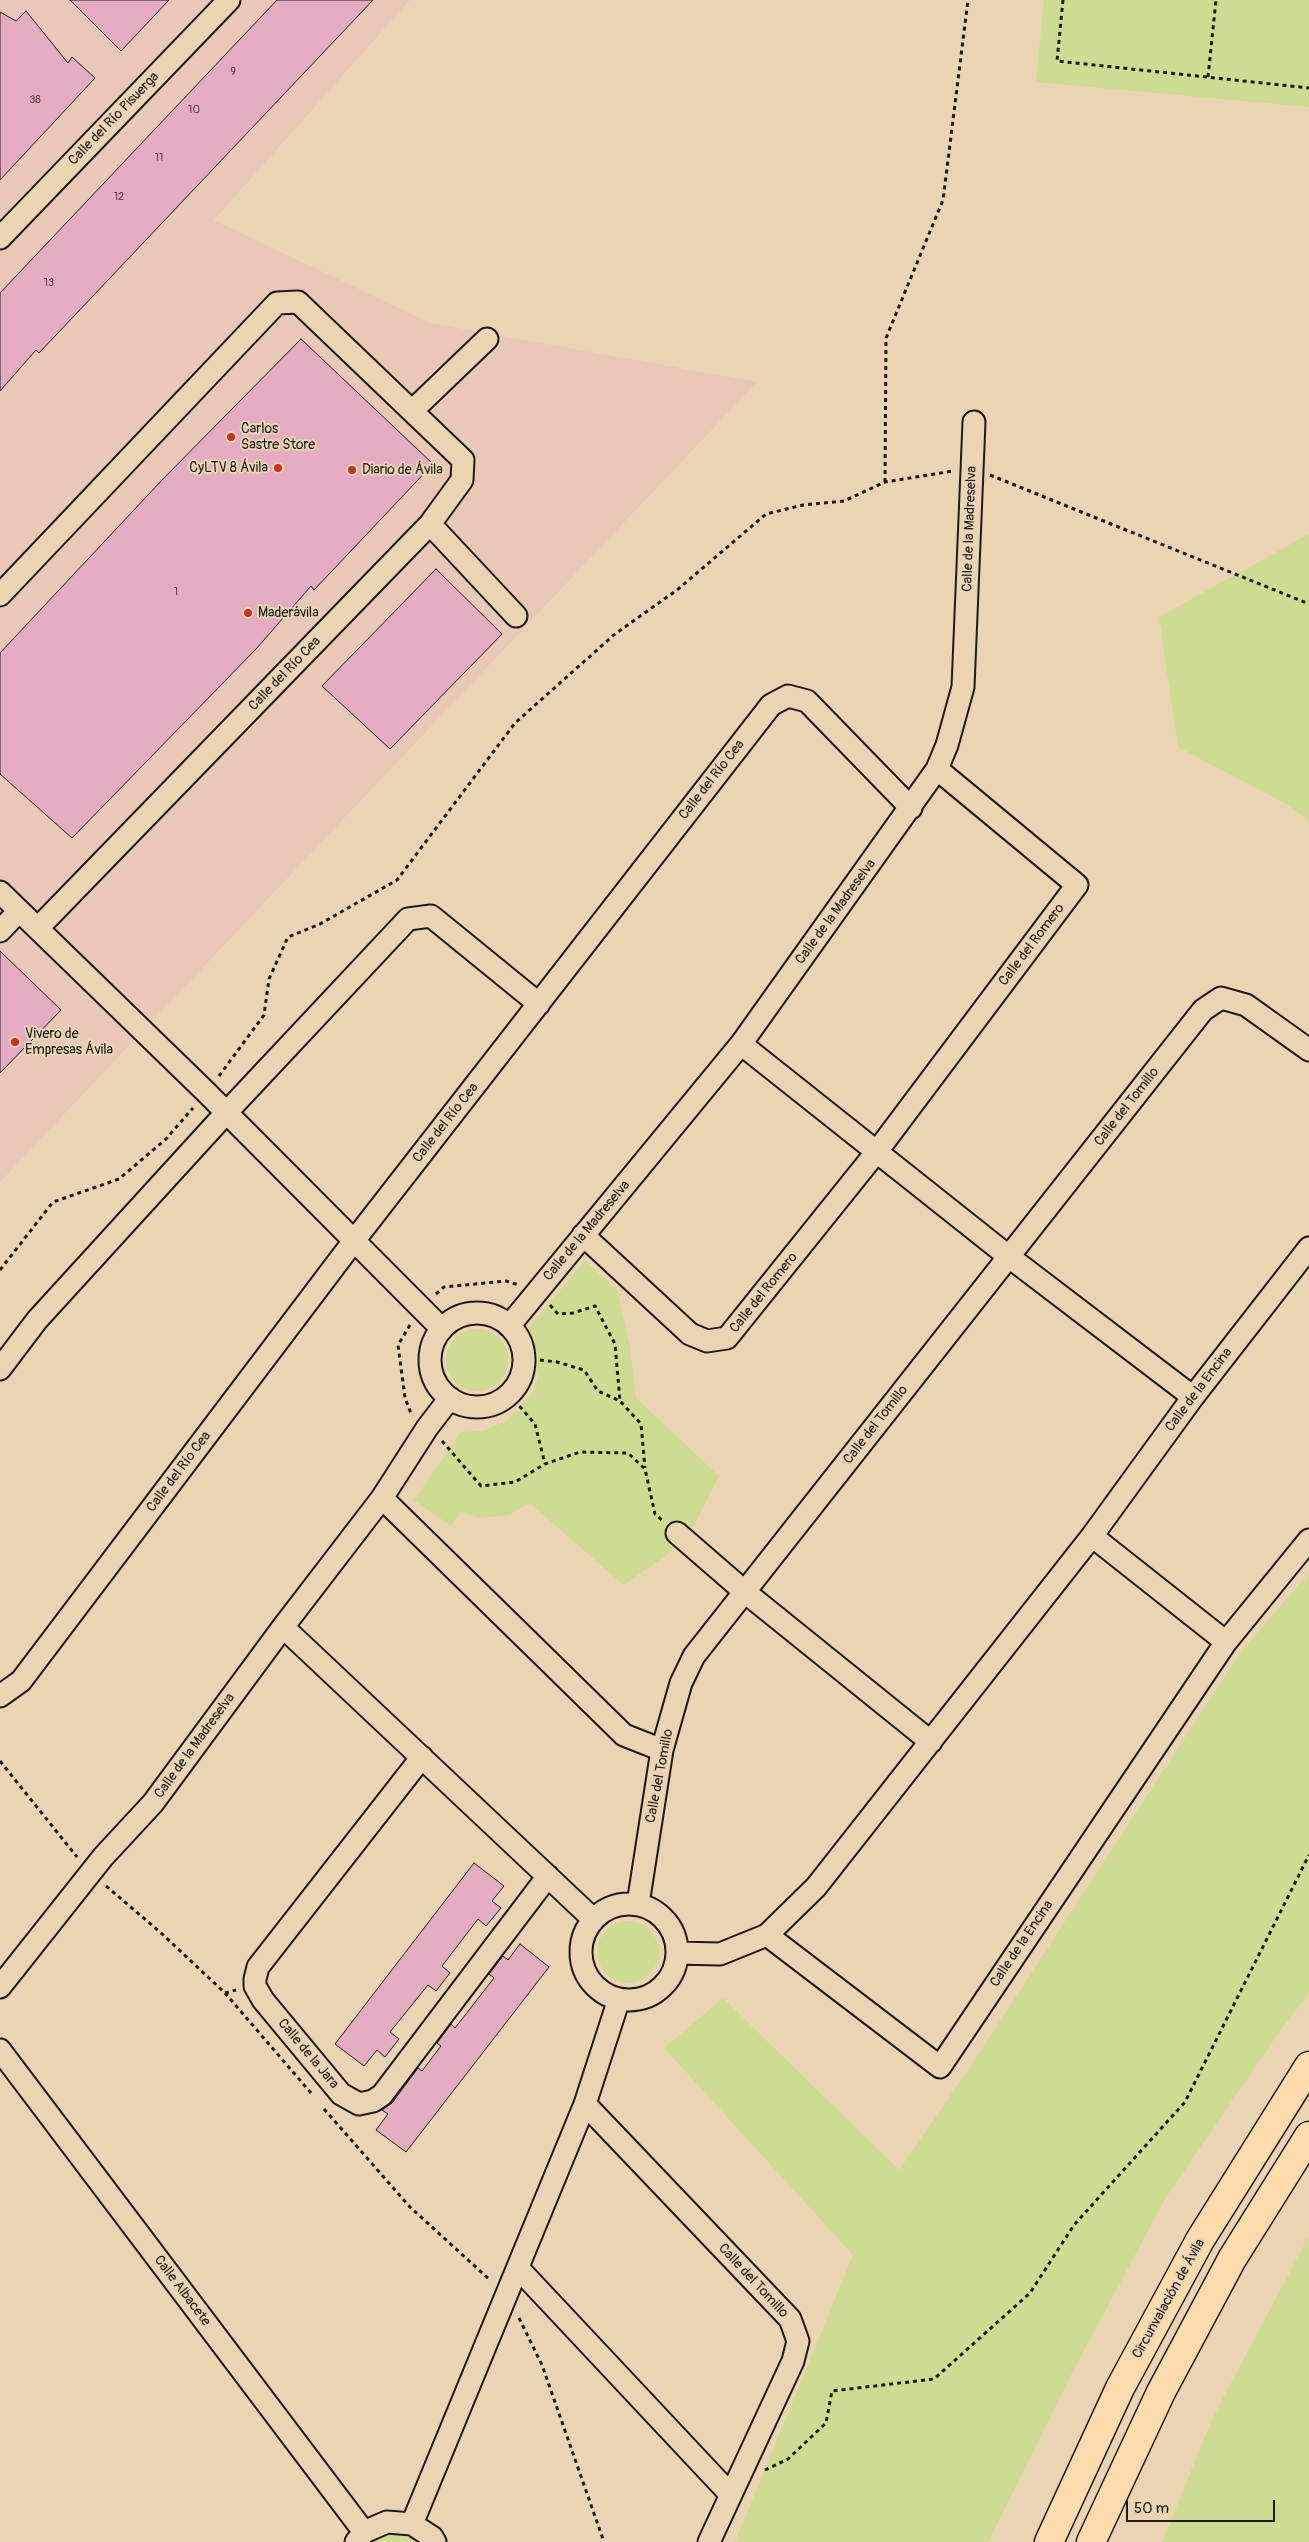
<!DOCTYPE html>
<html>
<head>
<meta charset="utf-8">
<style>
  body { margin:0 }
  #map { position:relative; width:1309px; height:2542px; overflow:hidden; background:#ebd4b4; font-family:Pangolin,sans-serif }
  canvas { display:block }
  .scale { position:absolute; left:1126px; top:2500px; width:149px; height:22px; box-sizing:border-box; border:2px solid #1c1c1c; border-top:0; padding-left:6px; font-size:15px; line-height:18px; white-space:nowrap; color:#1c1c1c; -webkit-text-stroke:4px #ebd4b4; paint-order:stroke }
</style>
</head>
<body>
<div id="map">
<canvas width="1309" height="2542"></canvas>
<div class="scale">50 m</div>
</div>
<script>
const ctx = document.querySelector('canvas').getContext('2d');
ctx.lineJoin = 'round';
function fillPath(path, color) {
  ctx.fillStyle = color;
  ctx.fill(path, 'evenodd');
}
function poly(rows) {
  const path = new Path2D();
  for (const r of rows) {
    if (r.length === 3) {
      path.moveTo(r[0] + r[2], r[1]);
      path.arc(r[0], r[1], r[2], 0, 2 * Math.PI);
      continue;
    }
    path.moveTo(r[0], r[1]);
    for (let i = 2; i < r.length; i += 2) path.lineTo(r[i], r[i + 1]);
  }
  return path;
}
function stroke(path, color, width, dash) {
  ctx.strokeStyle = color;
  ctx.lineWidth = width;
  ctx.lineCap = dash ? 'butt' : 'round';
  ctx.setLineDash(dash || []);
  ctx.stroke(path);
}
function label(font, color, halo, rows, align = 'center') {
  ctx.font = font + ' Pangolin,sans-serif';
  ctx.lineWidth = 4;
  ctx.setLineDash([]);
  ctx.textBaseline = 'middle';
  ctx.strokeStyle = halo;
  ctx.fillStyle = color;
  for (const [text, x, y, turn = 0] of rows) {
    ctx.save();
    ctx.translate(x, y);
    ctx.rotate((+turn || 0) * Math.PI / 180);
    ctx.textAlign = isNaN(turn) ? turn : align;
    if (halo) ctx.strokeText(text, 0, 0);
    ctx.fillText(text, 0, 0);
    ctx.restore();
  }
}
fillPath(poly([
  [0,0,410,0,214,220,430,323,757,382,0,1182]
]), '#e9c8b8');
fillPath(poly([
  [1044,0,1309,0,1309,107,1036,82],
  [1309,534,1309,821,1288,805,1178,747,1159,617],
  [585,1261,617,1290,630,1347,636,1398,719,1476,696,1522,667,1555,623,1585,530,1503,509,1515,480,1518,461,1512,451,1526,414,1500,461,1432,482,1431,507,1421,532,1393,538,1379,527,1329],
  [477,1360,31],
  [1309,1573,1309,1993,1280,2031,1165,2199,1073,2371,988,2542,735,2542,853,2255,664,2048,723,1998,899,2170,968,2070,1240,1653],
  [628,1952,31],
  [1309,2236,1309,2542,1162,2542,1213,2417],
  [394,2533,405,2534,419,2542,370,2542,382,2535]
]), '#cddc90');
const building = poly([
  [70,0,169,0,121,51,70,0],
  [277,0,373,0,39,353,36,350,0,391,0,293,277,0],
  [26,11,68,63,72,57,95,78,0,180,0,12,16,21,26,11],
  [301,339,433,464,314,590,311,586,257,648,72,838,0,774,0,653,162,480,301,339],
  [436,569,502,634,390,749,322,686,436,569],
  [0,951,61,1010,0,1073,0,951],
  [474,1863,504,1886,492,1901,501,1908,486,1926,478,1919,442,1966,450,1973,436,1991,428,1985,390,2032,399,2039,385,2057,377,2050,364,2066,335,2044,474,1863],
  [520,1944,549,1967,406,2152,376,2130,388,2114,382,2110,392,2103,418,2068,422,2071,441,2046,437,2043,451,2024,455,2028,494,1978,489,1974,503,1956,508,1960,520,1944]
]);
fillPath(building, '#e3acc0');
stroke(building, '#1c1c1c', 1);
const minor = poly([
  [0,238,229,0],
  [412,411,487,339],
  [430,524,516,616],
  [0,595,277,303,298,302,463,460,462,480,430,524,38,928],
  [0,892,206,1092,442,1329],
  [0,931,19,911],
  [741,1044,1008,1256,1193,1397],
  [583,1235,690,1334,707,1341,727,1338,878,1150,1077,885,937,769],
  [477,1360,47],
  [509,1326,741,1044,937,769,947,745,963,687,974,422],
  [0,1369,37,1320,226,1113,408,919,431,916,539,1004],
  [382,1498,624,1735,662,1750],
  [677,1533,745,1592,931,1742],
  [1092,1536,1226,1642],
  [283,1627,593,1919],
  [0,1696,21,1681,353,1242,771,705,788,696,807,701,911,808],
  [422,1757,258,1967,255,1979,255,1986,263,2000,341,2094,359,2104,373,2101,382,2095,548,1876],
  [638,1904,662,1750,681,1683,694,1656,1203,1010,1221,998,1246,1005,1309,1050],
  [629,1952,48],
  [767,1935,940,2067,1226,1642,1309,1540],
  [677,1953,720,1954,767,1935,816,1887,1092,1536,1193,1397,1309,1248],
  [0,1987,103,1857,153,1803,283,1627,382,1498,427,1428,450,1398],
  [0,2050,364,2532],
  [585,2104,790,2319,798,2341,793,2361,709,2542],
  [518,2268,730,2494],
  [412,2524,585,2104,619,1999],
  [356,2542,364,2532,387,2522,412,2524,432,2537,435,2542]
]);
const highway = poly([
  [1049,2542,1120,2388,1200,2240,1309,2066],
  [1091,2542,1161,2392,1232,2259,1309,2136]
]);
stroke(minor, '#1c1c1c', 25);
stroke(highway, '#1c1c1c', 31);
stroke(poly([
  [1063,0,1057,61,1309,88],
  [1208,77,1216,0],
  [990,475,1309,604],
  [885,482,886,338,943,200,968,0],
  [219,1076,264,1015,269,979,288,937,320,924,397,880,515,723,615,634,677,590,766,514,803,505,844,501,885,482,953,471],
  [0,1270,53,1202,119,1179,166,1139,193,1108],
  [436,1294,444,1287,506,1281,519,1285],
  [550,1305,558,1314,573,1313,595,1306,615,1344,620,1401],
  [410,1325,398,1345,405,1398,412,1416],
  [524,1358,557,1362,584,1370,598,1391,620,1401,641,1424,645,1468],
  [509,1394,535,1424,545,1464],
  [442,1441,481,1486,515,1482,545,1464,580,1452,628,1453,645,1469,655,1514,663,1521],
  [0,1761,77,1857],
  [106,1886,160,1932,225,1993,311,2093],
  [225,1993,236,1990],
  [324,2109,410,2207,490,2280],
  [519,2318,542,2365,604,2542],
  [765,2470,788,2459,826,2423,832,2391,934,2379,1030,2293,1074,2225,1185,2102,1309,1855]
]), '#1c1c1c', 3, [4, 4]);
stroke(minor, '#ebd4b4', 21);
stroke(highway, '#fedbac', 28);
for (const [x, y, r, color] of [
  [231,437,5,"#c8321e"],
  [278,468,5,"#c8321e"],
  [352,470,5,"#c8321e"],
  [248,613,5,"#c8321e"],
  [15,1042,5,"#c8321e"]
]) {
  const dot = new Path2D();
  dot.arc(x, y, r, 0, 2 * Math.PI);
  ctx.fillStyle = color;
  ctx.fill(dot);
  stroke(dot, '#ebd4b4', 2);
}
label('11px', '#4e4045', null, [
  ["9",233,72],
  ["38",35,100],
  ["10",194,110],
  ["11",159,158],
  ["12",119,197],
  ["13",49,283],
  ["1",176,592]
]);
label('14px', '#1c1c1c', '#ebd4b4', [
  ["Calle del Río Pisuerga",114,119,-46],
  ["Calle de la Madreselva",970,529,-88],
  ["Calle del Río Cea",285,674,-46],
  ["Calle del Río Cea",712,780,-52],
  ["Calle de la Madreselva",836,912,-54],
  ["Calle del Romero",1032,945,-53],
  ["Calle del Tomillo",1127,1107,-52],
  ["Calle del Río Cea",446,1123,-52],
  ["Calle de la Madreselva",587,1231,-50],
  ["Calle del Romero",764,1293,-51],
  ["Calle de la Encina",1199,1390,-53],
  ["Calle del Tomillo",876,1425,-52],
  ["Calle del Río Cea",179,1472,-53],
  ["Calle de la Madreselva",195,1746,-54],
  ["Calle del Tomillo",660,1776,-79],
  ["Calle de la Encina",1022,1944,-56],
  ["Calle de la Jara",308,2054,50],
  ["Calle del Tomillo",753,2281,47],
  ["Calle Albacete",182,2291,53],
  ["Circunvalación de Ávila",1169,2299,-61]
]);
label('14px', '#1c1c1c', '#ebd4b4', [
  ["Carlos",241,429],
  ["Sastre Store",241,445],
  ["CyLTV 8 Ávila",268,468,"right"],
  ["Diario de Ávila",362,470],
  ["Maderávila",258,613],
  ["Vivero de",25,1034],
  ["Empresas Ávila",25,1050]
], 'left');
</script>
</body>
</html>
